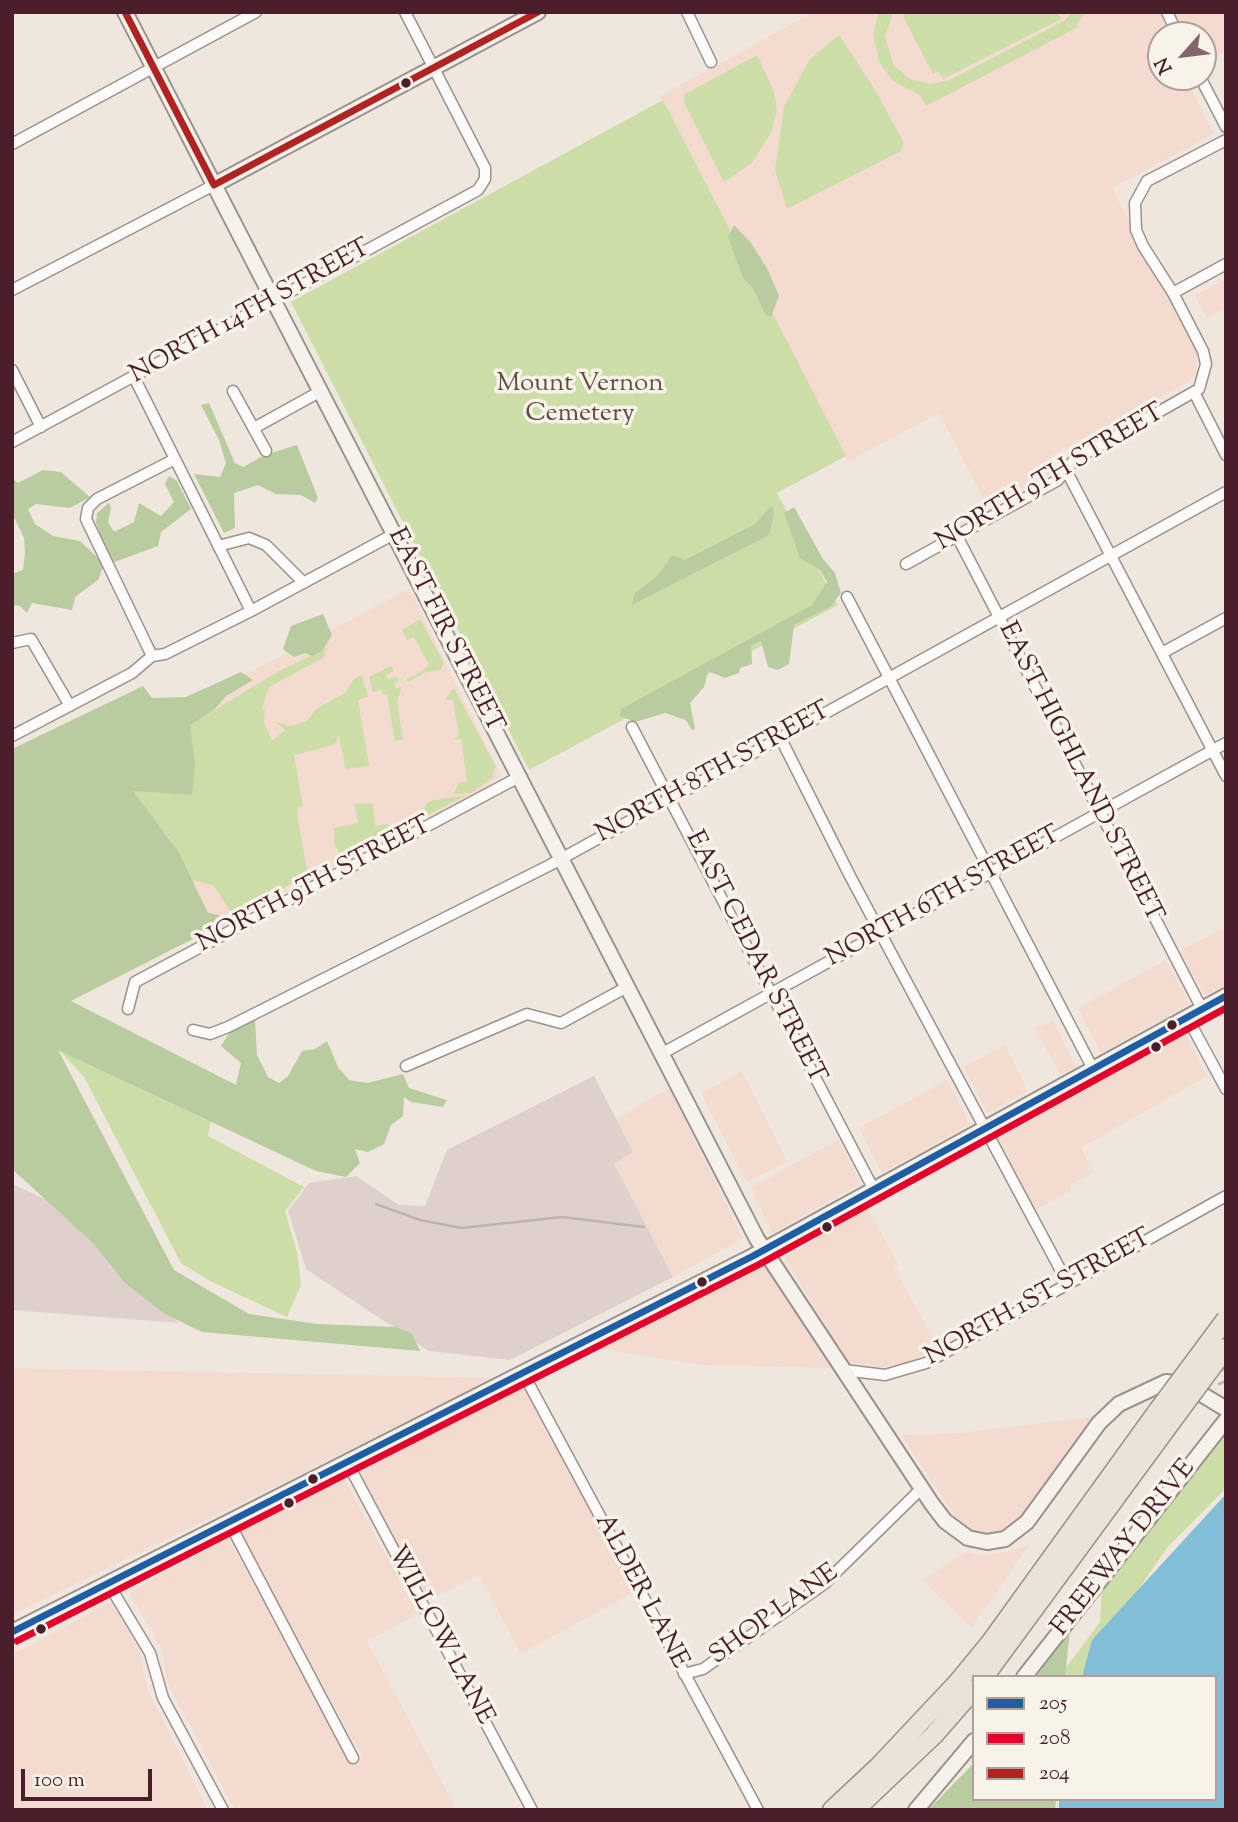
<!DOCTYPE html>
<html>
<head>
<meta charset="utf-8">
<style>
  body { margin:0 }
  #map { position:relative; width:1238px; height:1822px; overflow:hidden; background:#efe7dd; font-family:"Sorts Mill Goudy",serif }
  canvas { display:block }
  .frame { position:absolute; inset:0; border:14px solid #4a1f2b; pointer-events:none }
  .legend { position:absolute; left:972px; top:1675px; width:245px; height:126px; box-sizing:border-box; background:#f7f3e8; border:2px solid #b29e9c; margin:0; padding:9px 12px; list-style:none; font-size:21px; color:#4a1f2b }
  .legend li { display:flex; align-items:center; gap:14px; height:35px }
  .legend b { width:35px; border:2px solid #b29e9c }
  .north { position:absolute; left:1147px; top:21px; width:70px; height:70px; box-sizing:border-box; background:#f7f3e8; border:2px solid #b29e9c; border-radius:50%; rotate:242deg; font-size:19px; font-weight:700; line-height:28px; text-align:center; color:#4a1f2b }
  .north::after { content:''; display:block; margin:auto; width:24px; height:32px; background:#846569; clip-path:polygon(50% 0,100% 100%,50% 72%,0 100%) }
  .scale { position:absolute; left:21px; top:1769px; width:131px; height:32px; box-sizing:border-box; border:4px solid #4a1f2b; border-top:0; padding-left:9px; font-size:21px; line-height:24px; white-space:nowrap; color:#4a1f2b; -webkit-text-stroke:5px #f7f3e8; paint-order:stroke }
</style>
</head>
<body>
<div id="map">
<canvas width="1238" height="1822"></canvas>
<div class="frame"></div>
<ul class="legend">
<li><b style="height:9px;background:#1e5ea5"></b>205</li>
<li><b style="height:9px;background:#e4002b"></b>208</li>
<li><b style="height:9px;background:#b02321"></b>204</li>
</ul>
<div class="north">N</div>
<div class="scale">100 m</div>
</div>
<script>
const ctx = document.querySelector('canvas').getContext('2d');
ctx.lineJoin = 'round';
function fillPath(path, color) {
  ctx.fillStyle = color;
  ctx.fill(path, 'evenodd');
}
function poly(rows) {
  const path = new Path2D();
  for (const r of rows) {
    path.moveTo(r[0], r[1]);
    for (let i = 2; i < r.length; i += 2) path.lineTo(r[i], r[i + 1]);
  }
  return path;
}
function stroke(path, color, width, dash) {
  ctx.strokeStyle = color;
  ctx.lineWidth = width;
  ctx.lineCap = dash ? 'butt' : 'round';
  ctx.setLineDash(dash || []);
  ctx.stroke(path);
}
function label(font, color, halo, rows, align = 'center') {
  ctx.font = font + ' "Sorts Mill Goudy",serif';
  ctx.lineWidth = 7;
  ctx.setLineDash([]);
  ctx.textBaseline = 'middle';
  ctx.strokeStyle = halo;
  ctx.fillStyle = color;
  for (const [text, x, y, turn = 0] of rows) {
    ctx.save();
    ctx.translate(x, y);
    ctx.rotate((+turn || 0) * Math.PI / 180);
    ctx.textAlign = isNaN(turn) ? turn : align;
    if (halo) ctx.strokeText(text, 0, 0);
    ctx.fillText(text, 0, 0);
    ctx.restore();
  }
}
fillPath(poly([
  [814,12,1226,12,1226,51,1210,59,1203,47,1203,35,1161,35,1161,77,1185,77,1214,134,1112,188,1197,352,1197,373,1187,383,1048,458,1055,471,988,507,939,413,848,462,660,96],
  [1226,279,1226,308,1207,318,1195,296],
  [409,589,501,775,487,787,207,933,133,791,162,718],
  [1226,927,1226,984,1205,996,1180,951],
  [1166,960,1189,1004,1101,1053,1078,1008],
  [1053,1021,1076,1067,1061,1075,1034,1028],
  [1185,1034,1207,1076,1081,1148,1094,1172,1070,1185,1072,1190,1035,1210,997,1137],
  [1005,1045,1028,1091,988,1113,964,1067],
  [742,1071,787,1161,747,1182,701,1093],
  [947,1080,970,1124,882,1173,859,1128],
  [669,1088,743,1238,673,1277,614,1164,633,1152,616,1119],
  [838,1140,861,1183,773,1233,750,1188],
  [867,1208,899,1265,894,1268,939,1348,909,1362,882,1367,852,1364,844,1356,785,1258],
  [764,1265,831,1368,702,1365,601,1349],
  [12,1368,496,1378,12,1615],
  [524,1378,566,1455,562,1458,634,1592,521,1654,479,1575,428,1601,361,1478,362,1471],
  [1099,1416,1025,1518,1000,1533,977,1532,957,1519,901,1435,961,1433],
  [343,1477,418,1614,367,1641,457,1810,235,1810,167,1682,162,1650,129,1592,229,1538,349,1762,362,1757,240,1532],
  [1029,1546,971,1628,922,1580,968,1551,973,1554,996,1554],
  [108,1603,115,1606,140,1652,147,1688,208,1810,12,1810,12,1655]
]), '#f3dbcf');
fillPath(poly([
  [594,1076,633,1152,614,1164,673,1277,510,1360,429,1351,306,1269,288,1211,309,1183,356,1176,399,1205,425,1206,447,1150],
  [12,1184,56,1204,179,1323,12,1310]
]), '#ded1cc');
fillPath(poly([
  [879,12,893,12,885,37,894,66,910,79,930,84,950,80,1064,21,1072,12,1086,12,1077,24,1078,27,926,106,920,95,893,81,879,62,873,33],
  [908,12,1057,12,1061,19,943,79,938,71,933,74,903,16],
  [839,35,874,88,904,143,901,151,787,209,775,170,784,107,810,59],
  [757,55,774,92,777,109,772,131,752,163,724,182,684,102,685,94],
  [663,100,846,456,777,493,838,605,529,770,291,302],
  [420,619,444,663,440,670,426,672,408,682,406,678,415,676,429,665,414,637,407,640,402,630],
  [327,648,323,658,269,687,262,709,265,710,264,722,272,741,285,730,276,722,291,726,307,721,316,709,345,693,354,679,362,675,368,697,358,700,369,766,346,769,338,734,337,742,330,746,294,755,303,806,297,807,298,820,308,875,233,915,213,885,192,880,169,837,150,817,133,791,192,795,190,725,279,671],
  [391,666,394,671,386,675,388,680,396,676,399,681,394,684,396,688,402,687,397,701,403,740,395,741,387,694,383,695,382,690,373,692,369,677],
  [454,688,496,767,492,775,495,776,471,793,453,794,459,783,467,781,461,739,453,739,459,735,453,700,446,700,446,698],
  [467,795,342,859,334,843,334,828,358,823,354,804,373,803,375,826,388,824,389,828,405,825,430,801],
  [58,1049,211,1122,208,1136,304,1187,285,1211,297,1252,301,1285,287,1317,210,1281,181,1263,84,1077],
  [1226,1434,1226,1488,1166,1549,1132,1599,1102,1677,1059,1677,1100,1622,1102,1589]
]), '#cddda8');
fillPath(poly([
  [734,225,751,243,768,270,779,296,771,317,765,314,753,288,743,278,728,237],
  [209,403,235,463,243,467,265,455,297,445,318,498,315,503,301,495,276,494,258,485,234,493,235,528,224,533,194,474,220,477,226,463,219,440,201,405],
  [43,470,61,472,90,497,70,508,36,504,28,509,35,524,53,536,80,541,104,564,98,580,75,597,72,610,32,603,27,613,20,606,12,605,12,574,23,570,25,553,24,538,12,513,12,478,18,483],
  [169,476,177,481,191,509,161,532,158,546,112,563,96,523,97,513,109,503,111,508,108,522,114,532,134,522,139,503,161,516,174,502,165,484],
  [772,505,774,515,769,535,632,605,635,593,658,575,672,555,685,560,755,524],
  [794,507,823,559,835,573,841,593,831,606,794,625,789,664,778,670,768,667,761,641,751,645,752,664,740,668,739,673,725,678,708,671,704,687,690,703,695,729,692,730,686,720,665,713,635,722,620,716,621,709,812,605,827,582,820,570,800,558,784,513],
  [323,614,332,635,323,650,312,656,305,653,294,657,283,649,291,626],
  [241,672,253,680,226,696,214,710,190,725,195,763,192,795,133,791,178,851,208,913,219,915,224,923,71,1001,236,1085,241,1063,221,1046,229,1033,255,1019,257,1055,268,1077,279,1083,288,1076,302,1051,315,1049,327,1041,338,1067,349,1080,367,1083,403,1074,409,1088,447,1100,443,1107,411,1102,404,1097,403,1116,391,1125,384,1144,368,1152,355,1149,360,1163,346,1177,316,1171,58,1050,174,1270,249,1314,317,1324,396,1327,412,1334,420,1351,202,1332,165,1314,126,1284,93,1243,12,1169,12,749,143,686,152,698,186,697],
  [1070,1630,1065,1677,1036,1677],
  [974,1763,974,1799,1056,1799,1055,1810,928,1810]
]), '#b9cc9f');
fillPath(poly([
  [1226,1494,1226,1810,1059,1810,1059,1799,1215,1799,1215,1677,1082,1677,1092,1640]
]), '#82bed5');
const street = poly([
  [687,12,711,62],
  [1167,12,1178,35],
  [1200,77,1226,127],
  [12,144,256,12],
  [12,290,214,185],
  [1173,293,1226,264],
  [12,370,41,427],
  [134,377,251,611],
  [233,391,266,451],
  [1195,394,1226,455],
  [254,428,321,391],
  [12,442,478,190,485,179,485,168,405,12],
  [1066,470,1226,776],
  [957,536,1202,1009],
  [218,546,249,538,266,545,304,583],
  [906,564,1058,480,1074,460,1199,389,1206,364,1203,351,1173,293,1143,246,1136,230,1135,203,1147,181,1226,140],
  [847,597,1093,1069],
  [12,643,31,639,70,706],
  [1162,653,1226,618],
  [152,656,86,519,88,508,97,499,175,459],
  [632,727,874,1190],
  [12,736,132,673,152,656,165,654,251,611,394,534],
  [780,737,850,876,1068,1284],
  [128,1009,135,982,519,777],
  [1187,1017,1226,1089],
  [193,1030,210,1034,228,1027,550,865,1226,492],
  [661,1054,1226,743],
  [406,1066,527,1014,561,1023,627,987],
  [844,1370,885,1375,926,1363,1226,1196],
  [523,1373,758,1810],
  [347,1462,532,1810],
  [229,1522,353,1758],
  [108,1583,150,1653,163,1698,223,1810],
  [684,1674,703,1669,824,1584,920,1490]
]);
const secondary = poly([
  [125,12,757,1239,932,1504,945,1521,968,1538,987,1542,1005,1539,1027,1522,1099,1423,1119,1404,1166,1382,1185,1384,1226,1409],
  [214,185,538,12],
  [12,1632,753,1256,1226,996],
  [1024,1677,1226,1420],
  [916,1810,974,1741]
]);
const highway = poly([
  [984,1677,1172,1421],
  [832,1810,879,1766,958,1682,990,1643,1159,1409],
  [855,1810,934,1735,974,1689]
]);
stroke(street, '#9b918d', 13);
stroke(secondary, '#9b918d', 18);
stroke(highway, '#9b918d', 21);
stroke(street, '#fdfbfa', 10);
stroke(secondary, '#f5f1eb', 14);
stroke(highway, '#eae3d6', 18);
stroke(poly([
  [376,1204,420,1220,462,1228,562,1217,644,1227],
  [1222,1370,1226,1368],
  [1219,1384,1226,1381]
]), '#bab4b4', 2.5);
const highwayBridge = poly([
  [1159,1409,1226,1319],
  [1172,1421,1226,1348]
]);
stroke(highwayBridge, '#9b918d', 21, []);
stroke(highwayBridge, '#eae3d6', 18);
stroke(poly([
  [12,1632,753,1256,1226,996]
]), '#1e5ea5', 7);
stroke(poly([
  [17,1641,758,1265,1226,1008]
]), '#e4002b', 7);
stroke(poly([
  [125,12,214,185,538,12]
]), '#b02321', 7);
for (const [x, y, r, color] of [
  [406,83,6,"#4a1f2b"],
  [1172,1025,6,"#4a1f2b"],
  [1156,1047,6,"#4a1f2b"],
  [827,1227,6,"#4a1f2b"],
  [702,1282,6,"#4a1f2b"],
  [313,1479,6,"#4a1f2b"],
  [289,1503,6,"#4a1f2b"],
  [41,1629,6,"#4a1f2b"]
]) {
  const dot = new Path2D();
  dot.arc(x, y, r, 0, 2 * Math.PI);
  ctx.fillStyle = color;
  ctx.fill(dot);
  stroke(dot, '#f7f3e8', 2.5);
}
label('26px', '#4a1f2b', '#f7f3e8', [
  ["NORTH 14TH STREET",251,313,-29],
  ["NORTH 9TH STREET",1051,479,-31],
  ["EAST FIR STREET",444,631,63],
  ["EAST HIGHLAND STREET",1079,773,63],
  ["NORTH 8TH STREET",714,774,-29],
  ["NORTH 9TH STREET",315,886,-28],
  ["NORTH 6TH STREET",944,898,-29],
  ["EAST CEDAR STREET",754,958,63],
  ["NORTH 1ST STREET",1039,1299,-29],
  ["FREEWAY DRIVE",1125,1549,-52],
  ["ALDER LANE",640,1592,62],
  ["SHOP LANE",775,1616,-36],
  ["WILLOW LANE",439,1636,62]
]);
label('26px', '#644c40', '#f7f3e8', [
  ["Mount Vernon",580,386],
  ["Cemetery",580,416]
]);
</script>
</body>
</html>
